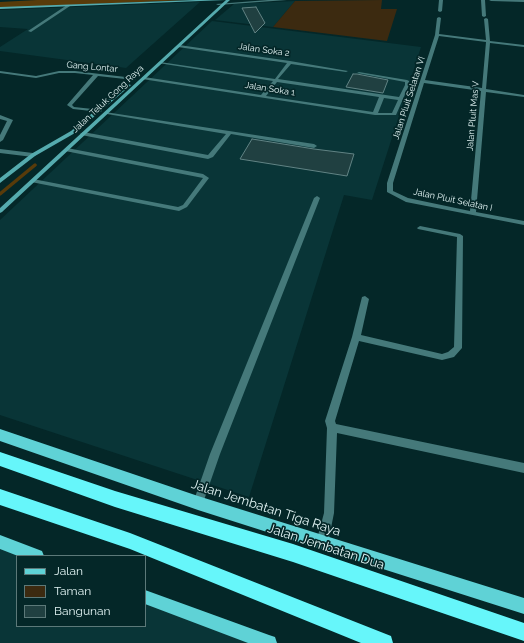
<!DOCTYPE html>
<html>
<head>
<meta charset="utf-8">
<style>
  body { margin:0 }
  #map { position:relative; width:524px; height:643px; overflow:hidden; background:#042728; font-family:Raleway,sans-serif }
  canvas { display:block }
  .legend { position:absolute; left:16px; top:555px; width:130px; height:72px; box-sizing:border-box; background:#042728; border:1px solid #5c7979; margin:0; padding:5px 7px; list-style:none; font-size:12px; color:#e1f3f3 }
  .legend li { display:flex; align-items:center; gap:8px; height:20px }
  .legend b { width:20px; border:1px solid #5c7979 }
</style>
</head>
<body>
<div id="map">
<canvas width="524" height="643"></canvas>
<ul class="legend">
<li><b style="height:5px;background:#5fd2d6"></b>Jalan</li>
<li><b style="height:11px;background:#3c2a10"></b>Taman</li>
<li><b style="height:11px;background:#204041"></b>Bangunan</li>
</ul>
</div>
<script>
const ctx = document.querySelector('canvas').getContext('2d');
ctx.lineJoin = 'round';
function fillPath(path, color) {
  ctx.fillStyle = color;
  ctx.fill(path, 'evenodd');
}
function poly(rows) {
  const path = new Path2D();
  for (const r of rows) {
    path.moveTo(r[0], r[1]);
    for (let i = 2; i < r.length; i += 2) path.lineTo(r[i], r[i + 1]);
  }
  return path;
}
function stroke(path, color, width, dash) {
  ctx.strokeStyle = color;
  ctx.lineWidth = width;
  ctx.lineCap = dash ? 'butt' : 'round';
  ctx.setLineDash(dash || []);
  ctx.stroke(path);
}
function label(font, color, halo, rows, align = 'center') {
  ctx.font = font + ' Raleway,sans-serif';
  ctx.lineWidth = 3.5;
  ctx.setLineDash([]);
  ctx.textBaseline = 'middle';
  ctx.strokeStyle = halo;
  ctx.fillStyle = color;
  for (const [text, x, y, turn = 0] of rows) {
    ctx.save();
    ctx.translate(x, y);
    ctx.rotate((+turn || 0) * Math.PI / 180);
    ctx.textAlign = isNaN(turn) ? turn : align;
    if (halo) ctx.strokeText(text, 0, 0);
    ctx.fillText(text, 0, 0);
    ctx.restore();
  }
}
fillPath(poly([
  [295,1,273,27,215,20,234,4],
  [200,2,126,68,0,51,0,47,28,29,0,27,0,10],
  [212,21,421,47,372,200,344,195,249,497,0,415,0,220],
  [0,543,37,556,17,556,17,626,145,626,145,595,279,643,0,643]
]), '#093537');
fillPath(poly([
  [382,0,381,9,397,9,387,41,273,27,295,1]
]), '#3c2a10');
fillPath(poly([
  [37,0,188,0,0,8,0,2]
]), '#583b0a');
stroke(poly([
  [0,194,35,165]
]), '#583b0a', 3.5);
const building = poly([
  [256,7,265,23,255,33,242,8,256,7],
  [353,74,357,74,388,80,383,93,346,87,353,74],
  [252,139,314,149,354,154,347,176,240,159,252,139]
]);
fillPath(building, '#204041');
stroke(building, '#618384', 1);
fillPath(poly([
  [268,0,287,0,218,5,216,4,268,0],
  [439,0,443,0,442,11,440,12,438,11,439,0],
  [481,0,485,0,486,16,484,17,482,16,481,0],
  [489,0,524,0,524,2,491,1,489,0],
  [67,5,70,6,31,32,28,31,67,5],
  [439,17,441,18,439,34,486,40,484,19,486,18,488,19,490,41,524,45,524,47,490,43,486,89,524,95,524,97,486,92,476,212,524,221,524,225,406,202,387,192,387,183,435,35,437,18,439,17],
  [439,36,486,42,482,88,425,80,439,36],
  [424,83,481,91,470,211,408,198,393,191,393,183,424,83],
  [179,45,290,61,348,71,346,72,291,64,278,79,399,97,405,85,405,82,357,73,359,72,407,80,409,81,409,85,396,115,375,115,142,79,142,77,144,77,261,95,273,81,158,63,160,62,275,79,287,63,178,47,179,45],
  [277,82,379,97,373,112,266,96,277,82],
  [384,98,398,100,392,113,378,113,384,98],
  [0,71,36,76,59,71,75,71,134,78,136,79,134,80,98,76,72,105,74,107,102,110,102,111,100,112,73,109,67,105,93,75,75,73,59,73,36,78,0,73,0,71],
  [105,112,314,144,317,146,314,148,231,134,213,157,208,159,81,135,80,134,83,132,208,155,226,134,107,114,105,114,105,112],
  [0,115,13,120,3,140,0,142,0,135,7,121,0,119,0,115],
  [67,148,203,174,209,178,187,207,179,211,31,182,30,181,33,179,178,207,183,205,203,178,65,151,65,149,67,148],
  [0,149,33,153,36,155,33,157,0,153,0,149],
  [317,196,320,198,220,454,203,503,202,507,198,508,194,507,193,503,210,454,314,198,317,196],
  [420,226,460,234,463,236,462,348,454,357,442,360,359,341,335,421,336,424,524,463,524,473,337,433,334,513,328,543,326,547,322,549,318,547,316,543,324,513,327,428,325,421,352,337,362,297,365,296,369,299,361,335,442,354,448,352,454,347,457,237,418,229,417,228,420,226]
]), '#45797a');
fillPath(poly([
  [196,0,226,0,0,9,0,7,196,0],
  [226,0,230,0,2,212,0,213,0,208,226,0],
  [127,84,131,85,75,133,35,156,0,183,0,178,31,154,71,131,127,84]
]), '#55abae');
fillPath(poly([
  [0,429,198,496,524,598,524,614,198,510,0,441,0,429],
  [0,535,42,551,44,556,18,556,0,549,0,535],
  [145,590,269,635,275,637,277,643,248,643,145,604,145,590]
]), '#5fd2d6');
fillPath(poly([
  [0,452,115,491,293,544,524,623,524,641,293,562,115,507,0,466,0,452],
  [0,489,130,533,391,636,393,643,361,643,130,549,0,505,0,489]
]), '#66f6fa');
label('9px', '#e1f3f3', '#042728', [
  ["Jalan Soka 2",264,50,8],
  ["Gang Lontar",92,67,5],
  ["Jalan Soka 1",270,89,9],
  ["Jalan Pluit Selatan VI",409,98,-72],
  ["Jalan Teluk Gong Raya",108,99,-43],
  ["Jalan Pluit Mas V",473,116,-85],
  ["Jalan Pluit Selatan I",453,200,12]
]);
label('13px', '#e1f3f3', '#042728', [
  ["Jalan Jembatan Tiga Raya",266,508,18],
  ["Jalan Jembatan Dua",326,547,18]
]);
</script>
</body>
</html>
